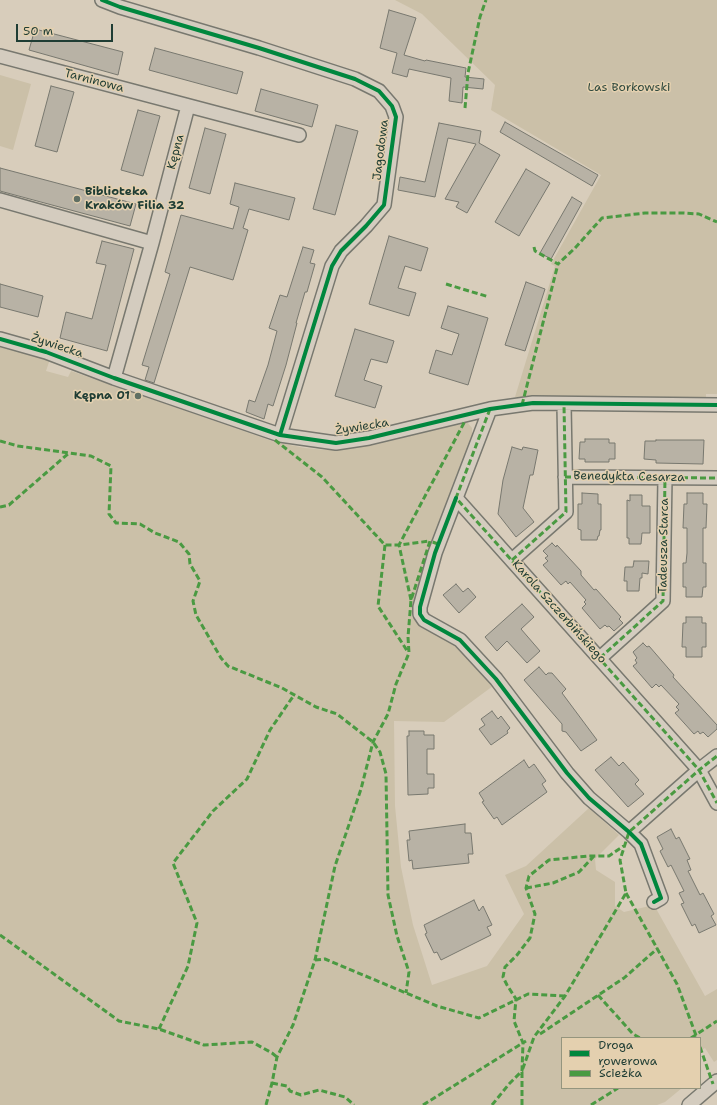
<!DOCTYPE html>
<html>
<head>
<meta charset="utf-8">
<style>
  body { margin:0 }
  #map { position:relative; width:717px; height:1105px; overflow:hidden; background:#d8cdbb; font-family:"Shantell Sans",sans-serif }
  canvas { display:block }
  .legend { position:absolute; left:561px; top:1037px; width:140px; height:52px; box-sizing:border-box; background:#e4d0af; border:1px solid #95957e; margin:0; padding:5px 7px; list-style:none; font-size:12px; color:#1f3d34 }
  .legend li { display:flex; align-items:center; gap:8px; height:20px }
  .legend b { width:20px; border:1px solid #95957e }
  .scale { position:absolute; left:16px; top:24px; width:97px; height:18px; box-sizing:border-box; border:2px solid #1f3d34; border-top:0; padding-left:5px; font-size:12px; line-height:14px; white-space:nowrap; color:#1f3d34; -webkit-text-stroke:3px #e4d0af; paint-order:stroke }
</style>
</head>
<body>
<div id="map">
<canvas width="717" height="1105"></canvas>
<ul class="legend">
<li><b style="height:5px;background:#00873e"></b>Droga rowerowa</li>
<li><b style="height:5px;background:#4a9a42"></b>Ścieżka</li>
</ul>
<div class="scale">50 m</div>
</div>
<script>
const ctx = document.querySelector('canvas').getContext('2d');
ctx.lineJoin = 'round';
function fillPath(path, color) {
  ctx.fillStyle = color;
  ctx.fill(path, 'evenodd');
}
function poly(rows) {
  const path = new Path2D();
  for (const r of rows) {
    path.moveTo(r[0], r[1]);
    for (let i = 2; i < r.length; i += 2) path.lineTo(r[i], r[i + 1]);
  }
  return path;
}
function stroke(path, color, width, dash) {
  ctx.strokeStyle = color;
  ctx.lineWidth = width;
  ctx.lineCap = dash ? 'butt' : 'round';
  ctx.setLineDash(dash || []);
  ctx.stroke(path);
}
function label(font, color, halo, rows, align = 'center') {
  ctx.font = font + ' "Shantell Sans",sans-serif';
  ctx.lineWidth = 3;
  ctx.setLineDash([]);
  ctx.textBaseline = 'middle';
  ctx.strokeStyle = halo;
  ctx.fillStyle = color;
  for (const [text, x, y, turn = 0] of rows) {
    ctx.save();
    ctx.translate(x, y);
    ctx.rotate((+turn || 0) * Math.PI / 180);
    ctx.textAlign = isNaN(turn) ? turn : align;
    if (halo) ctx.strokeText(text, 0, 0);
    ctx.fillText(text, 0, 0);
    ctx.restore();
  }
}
fillPath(poly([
  [395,0,717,0,717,394,706,394,706,400,515,397,555,266,551,264,601,175,491,110,495,85,422,14],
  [0,75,31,84,13,150,0,146],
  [0,345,50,359,46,371,68,377,71,371,275,442,305,448,326,450,346,449,378,444,467,422,472,428,472,435,429,553,411,616,454,644,493,686,444,722,394,721,395,806,401,867,413,925,432,985,487,966,524,914,505,875,526,866,589,808,619,835,595,859,596,870,615,882,615,906,624,912,654,905,705,996,717,989,717,1060,714,1062,705,1048,700,1051,700,1038,562,1038,562,1088,682,1088,665,1102,657,1105,0,1105]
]), '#cbc0a8');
const building = poly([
  [389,10,416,18,404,55,425,61,426,60,466,68,465,77,484,79,483,89,463,87,462,103,449,101,451,78,409,69,407,77,392,73,397,53,380,48,389,10],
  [35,29,123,52,118,75,29,50,35,29],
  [155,48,243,72,237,94,149,70,155,48],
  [51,86,74,92,57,152,35,146,51,86],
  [261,89,318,105,312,127,255,111,261,89],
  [138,110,160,116,143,176,121,170,138,110],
  [505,122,598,175,592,186,500,132,505,122],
  [439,123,481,131,479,143,500,155,467,213,456,207,459,202,445,199,476,144,448,138,435,197,398,190,400,177,425,182,439,123],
  [336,125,358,131,335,215,313,209,336,125],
  [205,128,226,134,210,194,189,188,205,128],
  [0,168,136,204,130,226,0,191,0,168],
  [526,169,550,183,519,236,495,222,526,169],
  [235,183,295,198,289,220,249,209,243,228,248,230,233,280,190,267,154,383,145,380,149,367,142,365,170,274,165,272,181,215,233,229,239,207,230,204,235,183],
  [572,197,582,203,551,259,540,253,572,197],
  [389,236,428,248,421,271,405,266,398,288,416,293,409,316,369,304,389,236],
  [102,241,134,249,107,351,60,338,66,312,92,319,106,265,96,263,102,241],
  [303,247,314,250,310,263,315,264,307,292,305,292,296,323,297,323,286,365,273,406,268,404,264,419,246,412,249,400,255,402,268,365,277,331,269,328,280,295,287,297,303,247],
  [526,282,545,289,525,351,505,345,526,282],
  [0,284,43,296,38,317,0,307,0,284],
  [448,306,488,318,468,385,429,373,436,350,452,355,459,334,441,328,448,306],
  [355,329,394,341,387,363,371,359,364,380,382,386,375,408,335,396,355,329],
  [585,439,609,439,609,443,615,443,615,459,609,459,609,462,585,462,585,459,579,459,580,442,585,442,585,439],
  [656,440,704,440,703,464,656,463,656,460,644,459,645,441,656,441,656,440],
  [512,447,522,450,523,447,538,450,533,475,530,475,523,508,534,522,516,537,498,514,503,480,512,447],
  [582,493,598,494,598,504,601,504,601,530,600,530,599,536,598,536,597,540,581,540,581,530,578,529,578,504,582,504,582,493],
  [687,493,703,493,703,504,707,504,706,528,703,528,703,563,706,563,706,587,703,587,702,597,686,597,686,587,683,587,683,563,686,563,687,553,687,528,683,528,684,504,687,504,687,493],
  [630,495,642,495,642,506,650,506,650,533,642,533,641,544,629,544,629,538,627,538,627,500,630,501,630,495],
  [552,543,556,547,557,545,581,571,581,575,594,590,596,589,621,617,619,619,623,623,614,631,609,626,607,627,605,625,600,629,582,608,586,604,584,602,586,600,570,582,568,584,566,581,561,585,543,565,548,561,545,558,548,556,543,551,552,543],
  [634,561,649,561,648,574,642,573,642,578,640,578,639,591,627,591,627,581,624,581,625,567,633,567,634,561],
  [456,584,463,592,468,588,476,597,459,613,443,595,456,584],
  [522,604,534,617,521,629,540,651,527,663,507,641,497,651,485,637,522,604],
  [686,617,702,617,702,623,706,623,706,647,702,647,702,657,686,657,686,647,682,647,683,623,686,623,686,617],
  [643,643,647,647,649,646,674,675,673,677,717,725,717,729,708,737,703,732,700,734,698,731,694,734,675,713,679,710,676,707,679,704,661,685,659,687,656,684,652,688,633,666,637,663,635,660,637,658,633,652,643,643],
  [539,667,546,675,548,673,552,673,566,689,562,693,597,740,581,751,566,732,562,731,562,724,524,680,539,667],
  [492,711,498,719,501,716,510,728,507,731,508,733,491,745,479,729,485,725,481,719,492,711],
  [409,731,424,731,424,735,434,735,434,749,427,749,427,774,434,774,434,788,428,788,428,794,408,795,407,736,409,736,409,731],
  [611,757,619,766,623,762,639,780,635,784,644,794,628,807,595,770,611,757],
  [524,760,529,768,534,764,546,781,542,784,547,792,502,825,497,817,494,819,482,802,484,801,479,793,524,760],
  [465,824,465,833,471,833,473,854,468,854,469,863,413,869,412,860,409,861,407,840,410,840,409,831,465,824],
  [671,829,676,839,679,837,690,859,687,860,691,870,688,871,700,895,703,893,714,914,711,916,716,925,699,933,695,924,692,926,681,904,684,903,679,893,684,891,671,865,668,867,660,851,663,849,657,837,671,829],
  [474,900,479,911,483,906,492,925,487,927,491,935,441,960,437,952,434,953,425,934,427,933,424,925,474,900]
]);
fillPath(building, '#b8b2a5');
stroke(building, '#78786f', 1);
const street = poly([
  [102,0,120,7,259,48,355,79,379,91,392,106,396,117,384,205,366,226,341,251,332,266,280,435],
  [0,56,299,135],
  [0,200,152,243],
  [0,339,46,352,114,378,280,435,336,443,369,438,490,409,533,403,717,405],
  [114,378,152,243,188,106],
  [490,409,456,498,699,770,717,803],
  [565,477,717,478],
  [456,498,435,553,420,607,420,614,424,620,460,640,496,679,567,773,589,798,629,832,641,844,661,898,654,902],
  [512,560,566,512,564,405],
  [600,658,663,601,665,478],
  [629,832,699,770,717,756],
  [689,1105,717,1081]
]);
stroke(street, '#78786f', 16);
stroke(street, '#d4ccbf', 13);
stroke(poly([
  [465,108,468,73,480,17,486,0],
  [534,247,535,251,558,264,575,248,602,218,645,213,683,213,699,214,717,222],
  [446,284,489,297],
  [522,405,558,264],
  [490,409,456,498,699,770,717,803],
  [275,440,322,477,385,545,399,545,430,541],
  [0,441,18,446,91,456,111,466,109,514,116,523,140,524,155,533,179,542,189,554,190,564,200,581,193,601,196,615,221,658,228,666,282,688,316,707,337,714,373,742,380,752,386,774,388,895,397,936,409,972,406,993],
  [565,477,717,478],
  [0,507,9,505,69,453],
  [385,545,378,606,408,652],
  [512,560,566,512,564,405],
  [411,600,399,545,465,421],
  [600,658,663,601,665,478],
  [526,888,553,883,579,872,594,856],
  [626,893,677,984,697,1038],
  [0,935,119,1021,159,1029,204,1045,252,1042,272,1053,277,1057],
  [315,960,325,959,437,1006,479,1018,528,994,565,996],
  [598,995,633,1034,640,1038],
  [159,1029,188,966,197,923,173,863,213,811,247,779,270,730,294,695],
  [540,1034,624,978,658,948],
  [691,1038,717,1021],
  [700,1047,713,1084],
  [272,1083,287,1086,290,1091,301,1095,319,1090,345,1097,354,1105],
  [266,1105,272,1083,277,1057,293,1025,315,960,335,866,361,789,373,742,388,714,396,684,409,653,408,637,411,600,430,541,438,544],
  [423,1105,526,1041],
  [492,1105,509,1084,522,1071,523,1043,514,1021,516,999,507,985,503,977,505,967,517,955,530,938,535,914,526,888,529,876,549,860,588,856,609,856,625,845],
  [522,1105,522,1071,534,1037,565,996,626,893,620,860,629,832,699,770,717,756],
  [591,1105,618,1088]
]), '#4a9a42', 3, [6, 3]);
stroke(poly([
  [102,0,120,7,259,48,355,79,379,91,392,106,396,117,384,205,366,226,341,251,332,266,280,435],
  [0,339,46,352,114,378,280,435,336,443,369,438,490,409,533,403,717,405],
  [456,498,435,553,420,607,420,614,424,620,460,640,496,679,567,773,589,798,629,832,641,844,661,898,654,902]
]), '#00873e', 4);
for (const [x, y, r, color] of [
  [77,199,4,"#606f63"],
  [138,396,4,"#606f63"]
]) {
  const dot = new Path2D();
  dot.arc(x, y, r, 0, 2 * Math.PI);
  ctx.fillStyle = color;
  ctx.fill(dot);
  stroke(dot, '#e4d0af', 1.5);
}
label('12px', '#1f3d34', '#e4d0af', [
  ["Tarninowa",94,81,15],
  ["Jagodowa",381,150,-83],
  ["Kępna",176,152,-75],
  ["Żywiecka",57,346,18],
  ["Żywiecka",362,427,-9],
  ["Benedykta Cesarza",629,477,1],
  ["Tadeusza Starca",664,546,-89],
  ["Karola Szczerbińskiego",559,612,48]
]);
label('12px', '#2f493e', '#e4d0af', [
  ["Las Borkowski",629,88]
]);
label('bold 12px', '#1f3d34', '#e4d0af', [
  ["Biblioteka",85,192],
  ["Kraków Filia 32",85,206],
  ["Kępna 01",130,396,"right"]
], 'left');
</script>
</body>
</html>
